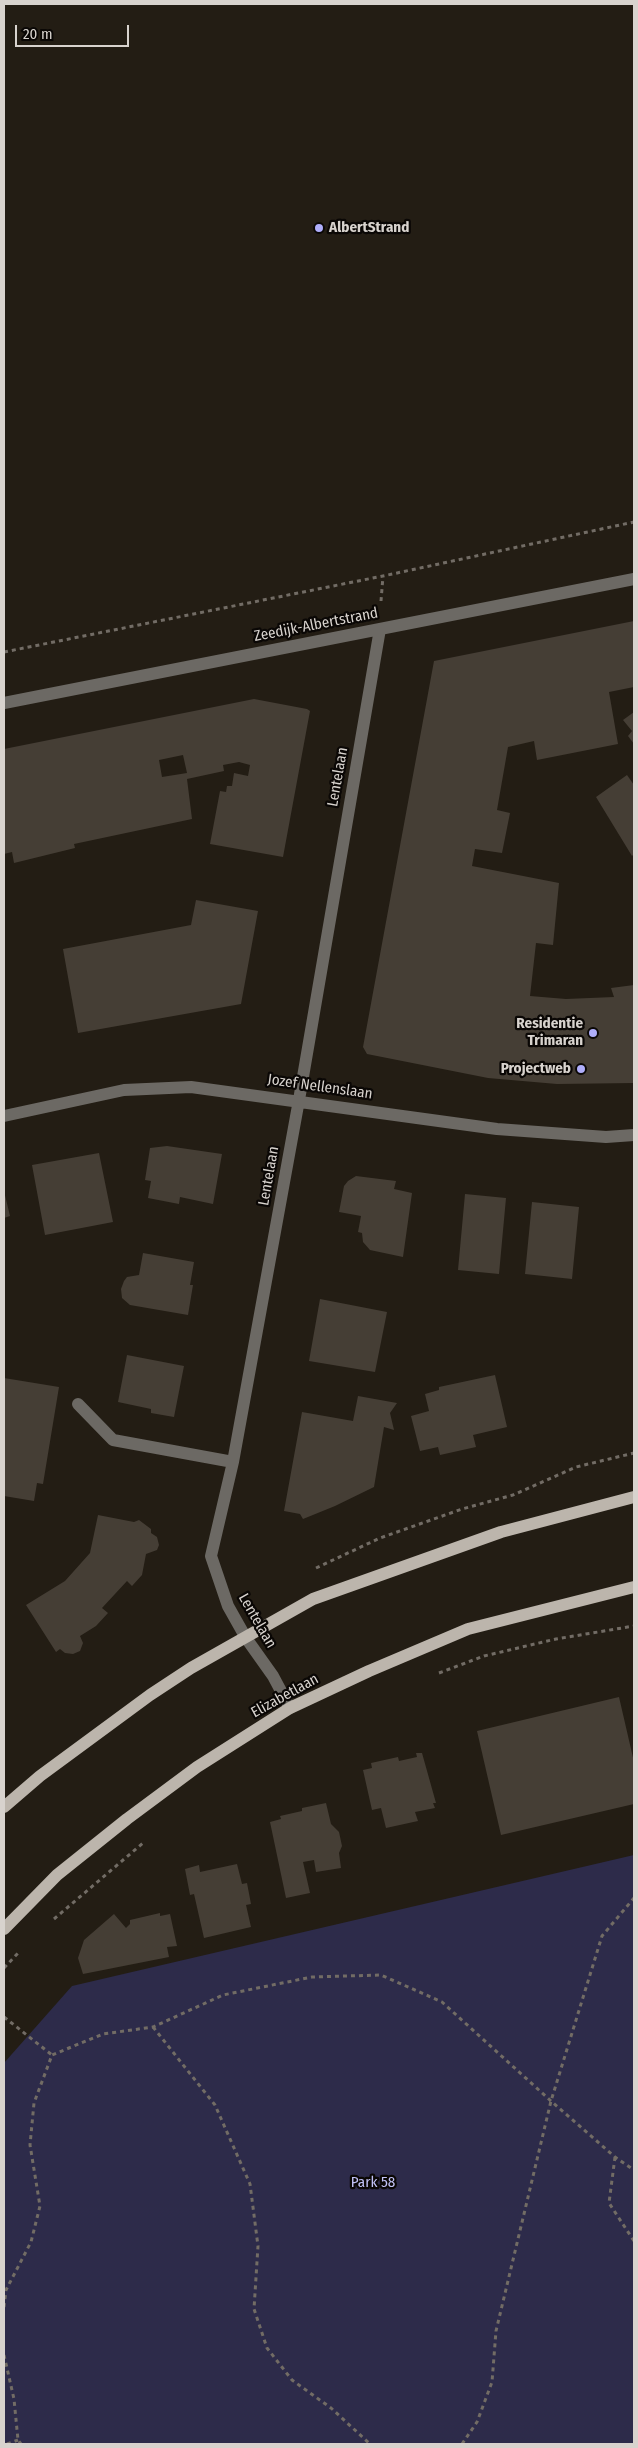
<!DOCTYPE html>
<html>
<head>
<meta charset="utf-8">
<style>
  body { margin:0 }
  #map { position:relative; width:638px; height:2448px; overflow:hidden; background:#231d14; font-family:"Fira Sans Condensed",sans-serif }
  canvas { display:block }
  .frame { position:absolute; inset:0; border:5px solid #d8d3ce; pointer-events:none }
  .scale { position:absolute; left:15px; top:25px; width:114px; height:22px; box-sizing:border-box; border:2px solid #d8d3ce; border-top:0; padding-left:6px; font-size:15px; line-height:18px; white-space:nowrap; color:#d8d3ce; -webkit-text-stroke:4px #0a0705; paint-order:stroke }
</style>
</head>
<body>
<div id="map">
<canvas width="638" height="2448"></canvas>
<div class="frame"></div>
<div class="scale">20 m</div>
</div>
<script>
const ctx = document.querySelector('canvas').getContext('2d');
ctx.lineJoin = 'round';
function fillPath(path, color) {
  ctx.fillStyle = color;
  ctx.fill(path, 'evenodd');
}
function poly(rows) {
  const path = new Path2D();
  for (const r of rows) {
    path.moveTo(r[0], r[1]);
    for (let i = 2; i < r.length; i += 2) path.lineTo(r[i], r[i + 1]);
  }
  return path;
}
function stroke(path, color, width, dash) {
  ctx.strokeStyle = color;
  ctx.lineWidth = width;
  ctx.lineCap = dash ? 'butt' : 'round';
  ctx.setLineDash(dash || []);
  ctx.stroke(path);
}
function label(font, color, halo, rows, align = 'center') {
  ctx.font = font + ' "Fira Sans Condensed",sans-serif';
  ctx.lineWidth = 4.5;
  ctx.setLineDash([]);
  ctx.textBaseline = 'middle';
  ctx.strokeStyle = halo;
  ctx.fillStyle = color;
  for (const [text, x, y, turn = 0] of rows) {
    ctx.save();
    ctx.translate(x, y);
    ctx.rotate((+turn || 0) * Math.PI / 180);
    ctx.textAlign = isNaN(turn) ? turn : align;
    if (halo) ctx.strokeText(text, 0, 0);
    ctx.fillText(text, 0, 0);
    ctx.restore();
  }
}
fillPath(poly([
  [634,1855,634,2444,4,2444,4,2063,72,1986]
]), '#2d2b4a');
fillPath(poly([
  [634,621,634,687,609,692,618,744,537,760,534,741,508,747,497,810,510,813,502,853,475,849,472,866,559,883,553,945,536,943,530,996,566,999,614,997,611,988,634,985,634,1083,557,1084,488,1078,367,1054,363,1047,434,661],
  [254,699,307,709,310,711,283,857,210,844,220,791,226,792,227,786,232,786,234,773,248,776,250,765,239,762,223,765,224,771,187,779,192,819,74,844,75,848,14,863,12,852,4,854,4,749],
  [183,755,187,773,162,777,159,760],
  [634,712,634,744,628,736,632,731,623,720],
  [627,775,634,785,634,854,632,856,596,797],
  [196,900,258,911,241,1004,78,1033,63,949,191,925],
  [167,1146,222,1154,213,1204,180,1197,179,1204,148,1198,151,1181,145,1180,150,1148],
  [99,1153,113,1222,45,1235,32,1165],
  [356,1176,396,1181,394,1189,412,1193,403,1257,370,1250,363,1242,362,1233,358,1232,361,1216,339,1212,344,1186,348,1181],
  [4,1191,10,1216,4,1218],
  [465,1194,506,1198,499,1274,458,1270],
  [532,1202,579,1207,572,1279,525,1274],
  [143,1253,194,1262,190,1285,193,1285,188,1315,130,1305,122,1298,121,1289,124,1281,127,1277,139,1275],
  [320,1299,387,1312,375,1372,309,1361],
  [127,1355,184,1366,174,1417,151,1413,151,1409,118,1402],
  [495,1375,507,1427,473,1435,476,1447,440,1455,438,1447,420,1451,411,1416,429,1411,425,1394,439,1390,439,1387],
  [4,1378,59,1387,43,1484,37,1483,34,1501,4,1496],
  [358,1396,397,1403,390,1413,394,1430,384,1427,374,1487,335,1506,303,1519,300,1514,284,1511,302,1412,353,1421],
  [98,1515,134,1522,139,1520,151,1529,151,1533,157,1537,159,1545,157,1550,146,1554,142,1575,132,1586,127,1581,102,1608,108,1613,96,1626,80,1636,83,1643,80,1651,73,1654,65,1653,60,1649,56,1652,26,1605,65,1581,90,1553],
  [619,1697,634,1762,634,1804,501,1835,477,1731],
  [416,1753,422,1753,436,1803,433,1803,435,1808,415,1812,418,1821,386,1828,381,1808,372,1810,363,1770,372,1768,371,1763,398,1757,399,1761,417,1757],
  [326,1803,331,1824,339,1832,342,1846,339,1853,341,1868,316,1872,314,1860,303,1862,310,1893,286,1898,270,1822,281,1819,280,1816,302,1811,302,1808],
  [237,1864,242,1884,247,1883,251,1904,246,1905,251,1927,204,1938,194,1894,190,1895,185,1869,199,1865,200,1872],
  [160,1913,160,1916,170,1914,177,1946,167,1947,169,1957,83,1974,78,1958,84,1940,114,1914,126,1928,130,1924,130,1920]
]), '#453e35');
stroke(poly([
  [381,601,383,576],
  [4,652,383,576,634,522],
  [316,1568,380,1538,462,1509,513,1495,576,1467,634,1453],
  [439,1673,484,1656,556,1639,634,1626],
  [54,1919,143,1843],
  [4,1968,19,1952],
  [4,2017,52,2055],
  [153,2027,215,2105,250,2184,258,2246,254,2309,267,2348,292,2380,331,2408,370,2444],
  [615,2157,609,2203,634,2241],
  [4,2307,6,2290,31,2242,40,2206,30,2145,34,2103,52,2055,103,2034,153,2027,223,1995,312,1977,381,1975,442,2002,551,2101,615,2157,634,2170],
  [4,2355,14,2399,18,2440,21,2444],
  [7,2444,18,2440],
  [462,2444,477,2422,492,2382,496,2331,551,2101,602,1936,634,1898]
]), '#726c65', 3, [4, 4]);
stroke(poly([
  [4,703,634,579],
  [4,1116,124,1090,191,1087,497,1129,606,1137,634,1135],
  [78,1404,113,1440,233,1462],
  [290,1708,273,1676,246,1638,228,1606,211,1556,233,1462,299,1100,380,629]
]), '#6c6964', 12);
stroke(poly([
  [4,1807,40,1776,150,1695,191,1668,313,1599,501,1532,634,1497],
  [4,1929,57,1875,127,1819,197,1767,290,1708,369,1671,468,1629,634,1587]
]), '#bcb5ac', 12);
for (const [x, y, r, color] of [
  [319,228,5,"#afaefa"],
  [593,1033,5,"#afaefa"],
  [581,1069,5,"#afaefa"]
]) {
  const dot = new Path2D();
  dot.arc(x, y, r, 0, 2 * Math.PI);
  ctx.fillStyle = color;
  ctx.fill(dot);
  stroke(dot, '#0a0705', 2);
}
label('bold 15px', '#d8d3ce', '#0a0705', [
  ["AlbertStrand",329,228,"left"],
  ["Residentie",583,1024],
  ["Trimaran",583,1041],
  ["Projectweb",571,1069]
], 'right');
label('15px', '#d8d3ce', '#0a0705', [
  ["Zeedijk-Albertstrand",316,625,-11],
  ["Lentelaan",338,777,-80],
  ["Jozef Nellenslaan",320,1087,8],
  ["Lentelaan",269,1176,-80],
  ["Lentelaan",257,1621,60],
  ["Elizabetlaan",285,1696,-29]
]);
label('15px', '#c2c2f7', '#0a0705', [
  ["Park 58",373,2183]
]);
</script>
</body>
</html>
